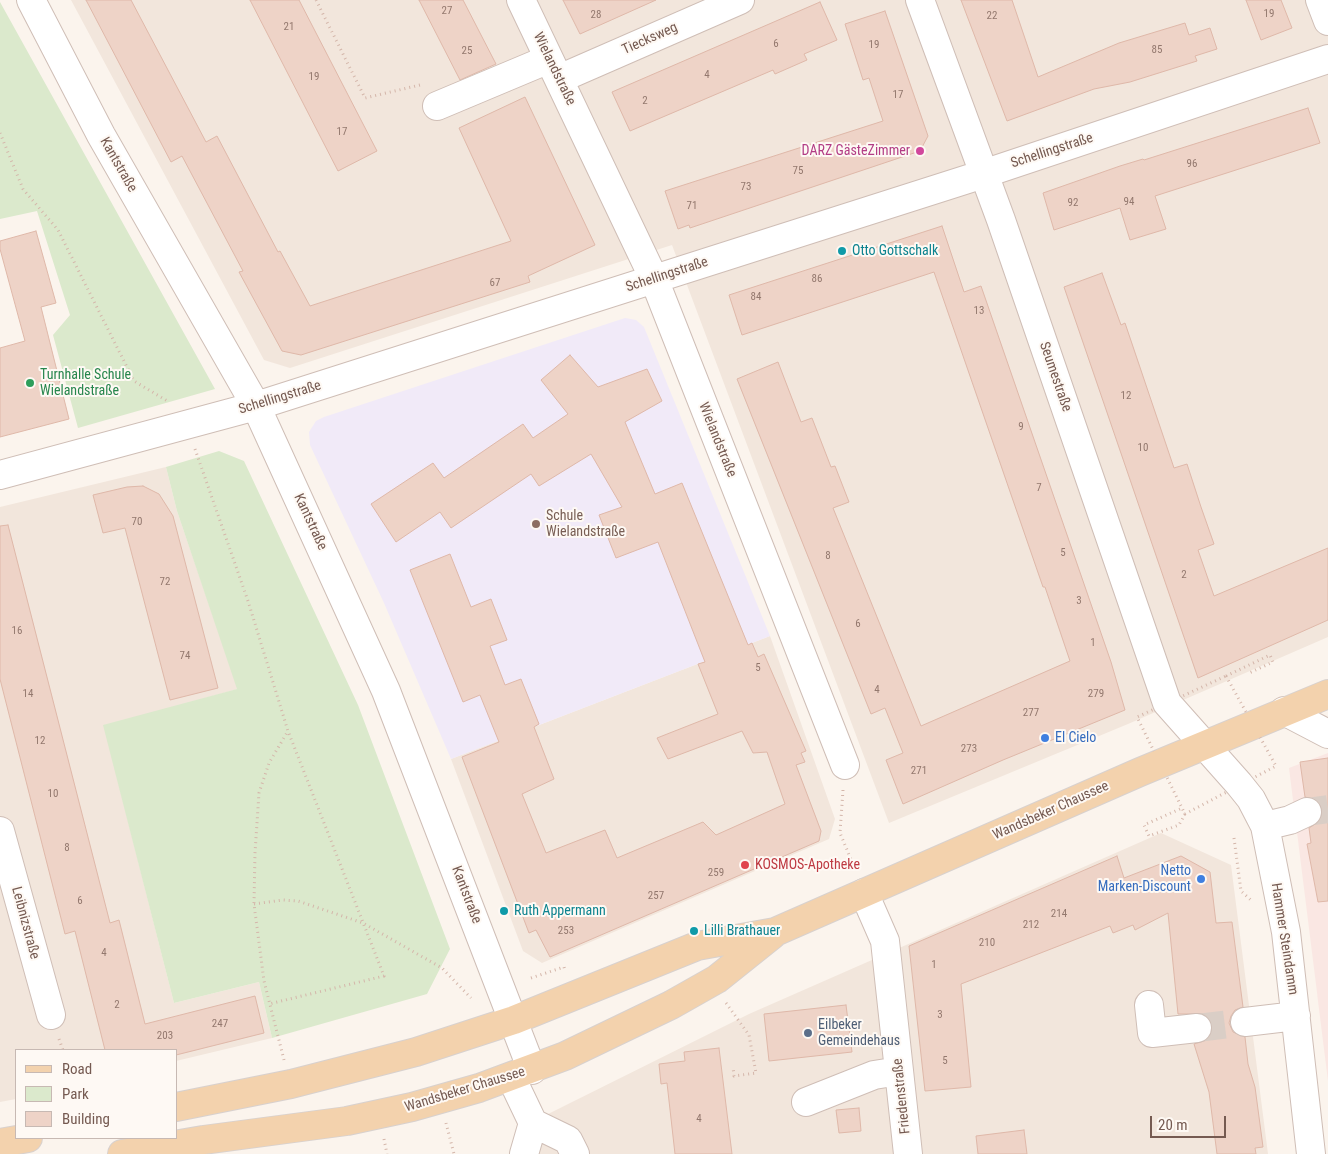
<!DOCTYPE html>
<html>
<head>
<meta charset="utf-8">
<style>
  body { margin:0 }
  #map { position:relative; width:1328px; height:1154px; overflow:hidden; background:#fbf4ed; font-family:"Roboto Condensed",sans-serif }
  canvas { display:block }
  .legend { position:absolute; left:15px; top:1049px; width:162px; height:90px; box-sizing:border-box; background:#fef9f4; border:1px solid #c7b9b3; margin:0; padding:6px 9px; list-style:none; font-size:15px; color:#755a51 }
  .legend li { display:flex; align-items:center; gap:10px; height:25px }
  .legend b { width:25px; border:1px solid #c7b9b3 }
  .scale { position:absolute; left:1150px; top:1116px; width:76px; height:22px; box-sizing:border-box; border:2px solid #755a51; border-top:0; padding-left:6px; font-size:15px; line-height:18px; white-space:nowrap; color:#755a51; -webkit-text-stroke:4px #fef9f4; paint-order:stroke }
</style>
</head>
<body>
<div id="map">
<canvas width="1328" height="1154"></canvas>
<ul class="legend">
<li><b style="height:6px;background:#f3d2ad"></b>Road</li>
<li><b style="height:14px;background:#dbe9cc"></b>Park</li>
<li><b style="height:14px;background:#eed3c7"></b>Building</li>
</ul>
<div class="scale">20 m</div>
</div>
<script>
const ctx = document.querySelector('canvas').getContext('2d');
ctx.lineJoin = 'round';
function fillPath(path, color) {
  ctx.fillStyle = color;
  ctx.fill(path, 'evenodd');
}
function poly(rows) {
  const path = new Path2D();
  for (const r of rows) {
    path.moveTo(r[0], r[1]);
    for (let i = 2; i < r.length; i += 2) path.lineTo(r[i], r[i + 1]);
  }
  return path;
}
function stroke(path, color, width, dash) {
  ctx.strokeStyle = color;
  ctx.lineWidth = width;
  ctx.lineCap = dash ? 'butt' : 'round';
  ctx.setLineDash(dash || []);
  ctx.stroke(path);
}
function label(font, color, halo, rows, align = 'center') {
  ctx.font = font + ' "Roboto Condensed",sans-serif';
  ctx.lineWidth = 4;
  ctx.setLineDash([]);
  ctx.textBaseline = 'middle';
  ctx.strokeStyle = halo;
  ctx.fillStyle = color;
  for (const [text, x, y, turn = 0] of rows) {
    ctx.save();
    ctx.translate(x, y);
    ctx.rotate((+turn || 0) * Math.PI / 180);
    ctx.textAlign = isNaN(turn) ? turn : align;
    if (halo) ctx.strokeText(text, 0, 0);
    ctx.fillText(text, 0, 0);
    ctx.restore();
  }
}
fillPath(poly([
  [71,0,1328,0,1328,637,1128,724,889,823,672,245,290,368,264,360],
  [166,467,177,511,238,689,104,726,174,1003,259,982,272,1038,176,1061,176,1050,16,1050,16,1099,0,1102,0,507],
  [770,636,835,819,829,839,542,963,523,951,451,759],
  [1161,833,1231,865,1268,1154,534,1154,534,1121,749,1014]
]), '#f2e6dc');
fillPath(poly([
  [1328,753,1328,1081,1289,768]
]), '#fae7e3');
fillPath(poly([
  [625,318,636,320,644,327,770,636,451,759,384,603,310,445,309,432,316,421,324,417]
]), '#f1eaf8');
fillPath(poly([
  [0,2,215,389,78,428,53,335,70,315,37,211,0,219],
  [219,451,244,461,358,705,450,949,427,994,272,1038,259,982,174,1003,103,725,237,689,177,511,166,467]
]), '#dbe9cc');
const building = poly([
  [86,0,131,0,206,142,217,136,278,252,280,251,310,306,511,241,459,128,525,97,595,245,528,276,530,282,301,355,282,351,239,272,243,271,182,156,171,162,86,0],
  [250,0,299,0,377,151,338,171,250,0],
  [419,0,463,0,496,64,460,80,419,0],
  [563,0,656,0,580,34,563,0],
  [961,0,1012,0,1038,77,1119,43,1185,23,1189,35,1210,28,1217,49,1195,56,1197,61,1130,82,1094,89,1007,121,961,0],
  [1246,0,1281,0,1292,28,1261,40,1246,0],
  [820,2,837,40,804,54,807,60,775,74,773,70,630,131,612,92,820,2],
  [885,11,928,136,920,151,690,228,689,225,678,229,665,191,883,121,869,78,863,80,845,24,885,11],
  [1308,108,1320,143,1155,196,1166,229,1130,240,1120,208,1054,230,1043,193,1120,166,1143,159,1144,160,1308,108],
  [942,226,964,292,981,286,1111,662,1125,710,1003,760,903,804,886,760,903,753,885,708,871,714,737,379,778,362,801,422,812,418,831,467,835,466,849,502,833,508,921,726,1070,661,1045,587,1043,587,934,272,742,335,729,295,942,226],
  [36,231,56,303,41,307,69,419,0,437,0,348,25,341,0,249,0,241,36,231],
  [1102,273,1121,325,1125,323,1174,468,1187,464,1201,507,1214,544,1198,550,1214,596,1328,548,1328,620,1198,678,1064,287,1102,273],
  [570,355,598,387,647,369,662,401,625,422,655,494,682,483,748,645,752,643,758,657,764,654,806,751,801,753,805,762,796,765,821,831,819,841,550,957,536,930,529,933,462,757,499,742,480,695,463,702,410,570,450,554,471,607,491,599,507,640,490,646,505,685,521,679,539,724,534,727,554,779,522,794,546,853,605,830,617,858,703,822,716,835,785,804,767,752,753,753,742,731,668,759,657,738,718,714,698,664,705,662,658,542,616,558,599,515,622,507,591,454,539,486,531,474,451,528,440,512,396,542,371,504,433,463,444,478,523,424,533,438,568,414,541,380,570,355],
  [143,486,159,494,173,516,218,688,170,700,125,528,103,533,93,495,127,487,143,486],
  [8,525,110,923,119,920,145,1024,255,996,264,1033,176,1055,176,1050,105,1050,75,931,65,934,0,679,0,526,8,525],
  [1328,758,1328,901,1318,902,1307,844,1311,843,1309,828,1320,821,1323,813,1321,806,1316,800,1305,797,1300,762,1328,758],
  [1117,856,1124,878,1181,856,1210,872,1216,923,1232,922,1243,1007,1235,1010,1231,1016,1229,1023,1233,1032,1245,1037,1248,1064,1255,1087,1263,1147,1255,1148,1256,1154,1217,1154,1209,1092,1194,1044,1207,1040,1211,1034,1212,1026,1209,1018,1203,1014,1178,1014,1168,913,1135,930,1133,925,1113,933,1110,926,961,984,971,1087,925,1091,909,946,1117,856],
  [846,1005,852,1052,769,1061,764,1014,846,1005],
  [719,1048,732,1154,675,1154,667,1083,661,1084,659,1064,685,1061,684,1052,719,1048],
  [859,1108,861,1131,839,1133,836,1110,859,1108],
  [1024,1130,1027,1154,978,1154,976,1136,1024,1130]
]);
fillPath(building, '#eed3c7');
stroke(building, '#dfb8a9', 1);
stroke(poly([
  [1307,812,1328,809],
  [1197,1028,1245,1022]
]), '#dacec6', 28, [28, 14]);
const minor = poly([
  [31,0,101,135,256,406,386,691,532,1070],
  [521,0,654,279,845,765],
  [920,0,1001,220,1167,703,1239,784,1251,799,1265,826,1286,932,1311,1154],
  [1320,0,1328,21],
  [559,79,740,0],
  [437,106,549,59],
  [0,475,256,406,968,179,1328,59],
  [1284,711,1328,734],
  [1265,826,1290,820,1307,812],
  [0,831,51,1015],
  [864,893,885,941,908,1154],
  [1149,1005,1152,1033,1197,1028],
  [1245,1022,1296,1016],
  [511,1077,533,1123,568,1140,575,1154],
  [806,1102,874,1075,899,1071],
  [524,1154,533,1123]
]);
const major = poly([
  [176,1107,291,1084,416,1052,514,1020,697,946,775,932,1140,772,1328,694],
  [0,1143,28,1138],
  [122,1154,203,1140,347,1121,412,1107,479,1088,565,1056,671,1005,717,979,772,935]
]);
stroke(minor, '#cfbeb6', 30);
stroke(major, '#d8d1ce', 30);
stroke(poly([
  [316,0,365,98,420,85],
  [0,133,23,189,58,230,134,381,169,402],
  [195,449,248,601,288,731,384,976,269,1004],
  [1226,676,1276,766,1185,814,1137,717,1226,676],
  [1226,676,1270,655,1273,662,1247,674],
  [843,790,840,833,855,869],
  [1180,809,1144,825,1149,836,1179,825,1185,814],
  [1234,838,1241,891,1253,902],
  [254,904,283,900,298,901,363,923,442,968,471,998],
  [531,978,564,967,565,971],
  [726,1003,749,1035,756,1073,734,1076,733,1067],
  [59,1039,63,1050],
  [284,1060,264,981,254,904,255,853,259,793,269,763,288,731],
  [446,1123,454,1154],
  [384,1139,387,1154]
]), '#d4b6aa', 3, [1, 4]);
stroke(minor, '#fff', 28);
stroke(major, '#f3d2ad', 28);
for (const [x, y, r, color] of [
  [920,151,5,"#d1479c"],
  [842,251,5,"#0f9aa8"],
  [30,383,5,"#2e9e5b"],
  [536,524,5,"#8d6e63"],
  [1045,738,5,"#3f7fe0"],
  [745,865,5,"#e0444e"],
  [1201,879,5,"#3f7fe0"],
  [504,911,5,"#0f9aa8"],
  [694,931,5,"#0f9aa8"],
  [808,1033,5,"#5c6f8a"]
]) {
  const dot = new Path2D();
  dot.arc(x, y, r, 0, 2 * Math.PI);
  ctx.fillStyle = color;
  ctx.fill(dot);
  stroke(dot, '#fef9f4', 2);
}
label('11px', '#93786e', null, [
  ["27",447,11],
  ["19",1269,14],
  ["28",596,15],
  ["22",992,16],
  ["21",289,27],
  ["6",776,44],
  ["19",874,45],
  ["85",1157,50],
  ["25",467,51],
  ["4",707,75],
  ["19",314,77],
  ["17",898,95],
  ["2",645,101],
  ["17",342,132],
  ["96",1192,164],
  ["75",798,171],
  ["73",746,187],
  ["94",1129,202],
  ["92",1073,203],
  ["71",692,206],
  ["86",817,279],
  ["67",495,283],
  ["84",756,297],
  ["13",979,311],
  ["12",1126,396],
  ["9",1021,427],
  ["10",1143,448],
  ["7",1039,488],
  ["70",137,522],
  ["5",1063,553],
  ["8",828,556],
  ["2",1184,575],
  ["72",165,582],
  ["3",1079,601],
  ["6",858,624],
  ["16",17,631],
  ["1",1093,643],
  ["74",185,656],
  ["5",758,668],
  ["4",877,690],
  ["14",28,694],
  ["279",1096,694],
  ["277",1031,713],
  ["12",40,741],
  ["273",969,749],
  ["271",919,771],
  ["10",53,794],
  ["8",67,848],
  ["259",716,873],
  ["257",656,896],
  ["6",80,901],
  ["214",1059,914],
  ["212",1031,925],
  ["253",566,931],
  ["210",987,943],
  ["4",104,953],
  ["1",934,965],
  ["2",117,1005],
  ["3",940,1015],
  ["247",220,1024],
  ["203",165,1036],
  ["5",945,1061],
  ["4",699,1119]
]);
label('14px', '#755a51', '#fef9f4', [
  ["Tiecksweg",650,39,-24],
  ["Wielandstraße",554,69,64],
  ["Schellingstraße",1052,151,-18],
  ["Kantstraße",118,165,60],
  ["Schellingstraße",667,275,-18],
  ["Seumestraße",1055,377,71],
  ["Schellingstraße",280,398,-17],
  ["Wielandstraße",717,440,68],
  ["Kantstraße",310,522,65],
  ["Wandsbeker Chaussee",1051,811,-24],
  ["Kantstraße",466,895,69],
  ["Leibnizstraße",25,923,75],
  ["Hammer Steindamm",1284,939,81],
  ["Wandsbeker Chaussee",465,1090,-17],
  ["Friedenstraße",902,1096,-96]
]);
label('14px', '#b23c85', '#fef9f4', [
  ["DARZ GästeZimmer",910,151]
], 'right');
label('14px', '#0d838f', '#fef9f4', [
  ["Otto Gottschalk",852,251],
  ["Ruth Appermann",514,911],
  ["Lilli Brathauer",704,931]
], 'left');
label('14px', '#27864d', '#fef9f4', [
  ["Turnhalle Schule",40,375],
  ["Wielandstraße",40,391]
], 'left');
label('14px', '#785e54', '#fef9f4', [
  ["Schule",546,516],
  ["Wielandstraße",546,532]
], 'left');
label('14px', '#366cbe', '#fef9f4', [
  ["El Cielo",1055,738],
  ["Netto",1191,871,"right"],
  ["Marken-Discount",1191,887,"right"]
], 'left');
label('14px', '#be3a42', '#fef9f4', [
  ["KOSMOS-Apotheke",755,865]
], 'left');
label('14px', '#4e5e75', '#fef9f4', [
  ["Eilbeker",818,1025],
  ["Gemeindehaus",818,1041]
], 'left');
</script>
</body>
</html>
